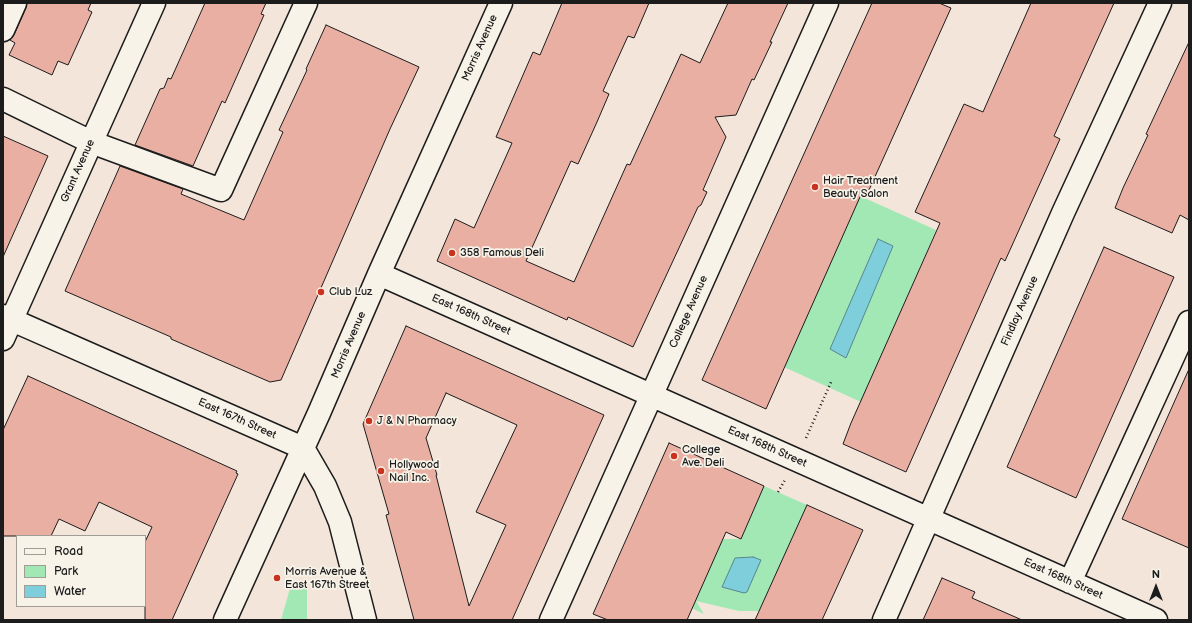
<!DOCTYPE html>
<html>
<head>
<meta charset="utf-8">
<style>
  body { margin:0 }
  #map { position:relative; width:1192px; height:623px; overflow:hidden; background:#f4e5da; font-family:"Balsamiq Sans",sans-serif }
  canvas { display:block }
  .frame { position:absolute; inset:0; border:4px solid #1c1c1c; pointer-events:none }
  .legend { position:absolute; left:16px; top:535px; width:130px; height:72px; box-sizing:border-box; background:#f7f3e8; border:1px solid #9f9d96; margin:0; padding:5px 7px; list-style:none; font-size:12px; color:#1c1c1c }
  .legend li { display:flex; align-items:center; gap:8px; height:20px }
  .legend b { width:20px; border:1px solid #9f9d96 }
  .north { position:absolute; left:1136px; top:567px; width:40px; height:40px; -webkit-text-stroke:3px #f7f3e8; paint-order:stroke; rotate:0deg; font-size:11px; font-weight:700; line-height:16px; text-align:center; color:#1c1c1c }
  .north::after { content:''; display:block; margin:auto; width:14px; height:18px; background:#1c1c1c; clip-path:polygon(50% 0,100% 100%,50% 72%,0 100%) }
</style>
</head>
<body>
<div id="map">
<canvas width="1192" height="623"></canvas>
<div class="frame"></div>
<ul class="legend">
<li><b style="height:5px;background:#f7f3e8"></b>Road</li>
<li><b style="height:11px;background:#a1e8b5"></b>Park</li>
<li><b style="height:11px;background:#7fcedb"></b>Water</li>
</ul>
<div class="north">N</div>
</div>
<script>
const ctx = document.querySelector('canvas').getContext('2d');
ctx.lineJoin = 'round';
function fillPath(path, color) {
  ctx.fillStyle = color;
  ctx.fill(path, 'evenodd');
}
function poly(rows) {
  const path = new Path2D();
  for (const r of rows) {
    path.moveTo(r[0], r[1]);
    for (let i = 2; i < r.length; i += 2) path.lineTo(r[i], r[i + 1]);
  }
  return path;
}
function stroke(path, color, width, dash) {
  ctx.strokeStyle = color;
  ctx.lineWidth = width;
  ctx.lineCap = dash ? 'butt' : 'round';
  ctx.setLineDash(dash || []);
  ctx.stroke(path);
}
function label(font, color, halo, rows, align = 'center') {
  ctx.font = font + ' "Balsamiq Sans",sans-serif';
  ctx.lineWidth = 3.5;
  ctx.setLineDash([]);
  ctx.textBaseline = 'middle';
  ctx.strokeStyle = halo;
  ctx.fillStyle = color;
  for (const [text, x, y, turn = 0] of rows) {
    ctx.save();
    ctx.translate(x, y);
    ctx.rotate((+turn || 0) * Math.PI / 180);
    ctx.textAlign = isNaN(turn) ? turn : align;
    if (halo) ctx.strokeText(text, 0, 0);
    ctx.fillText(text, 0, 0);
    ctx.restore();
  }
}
fillPath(poly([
  [860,196,936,230,861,402,784,367],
  [764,486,807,505,759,611,739,611,696,601,704,614,637,582,723,539,741,539],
  [292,581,307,585,307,620,281,620]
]), '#a1e8b5');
const water = poly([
  [878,239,893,246,846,358,830,349,878,239],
  [753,557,761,560,747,592,744,593,722,587,735,558,753,557]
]);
fillPath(water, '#7fcedb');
stroke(water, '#57878f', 1);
const building = poly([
  [27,3,91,3,88,10,92,12,68,65,58,61,52,75,9,55,15,43,10,40,14,35,26,8,27,3],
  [205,3,266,3,261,14,264,15,225,103,222,101,193,166,135,145,160,89,164,88,168,78,171,79,205,3],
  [562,3,649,3,634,38,628,36,603,91,609,94,597,122,578,164,571,161,526,261,574,282,627,164,630,165,681,54,700,63,728,3,788,3,770,42,772,42,754,80,752,79,736,115,715,117,726,137,703,190,707,192,701,205,698,207,633,347,568,317,567,320,437,261,455,219,474,228,512,143,496,137,533,52,540,55,562,3],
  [872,3,939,3,951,8,869,190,864,188,766,409,702,380,872,3],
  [1031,3,1114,3,1054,136,1060,139,1005,261,1001,258,906,472,843,444,851,423,940,223,915,212,964,104,983,112,1031,3],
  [326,25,419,67,390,129,281,380,270,382,171,339,171,337,65,291,120,166,183,189,181,194,244,220,283,132,279,130,307,70,306,69,326,25],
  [1189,42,1189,220,1180,215,1172,233,1115,208,1123,188,1148,135,1146,134,1189,42],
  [3,136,48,156,3,257,3,136],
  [1104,247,1174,277,1076,498,1007,467,1104,247],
  [406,326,604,415,512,620,414,620,386,515,389,514,363,424,406,326],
  [446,393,517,425,476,512,506,525,469,606,436,475,437,475,426,438,446,393],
  [1189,369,1189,548,1122,519,1189,369],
  [28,376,237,471,236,473,238,474,172,620,145,620,145,542,152,527,99,502,85,531,59,519,51,536,3,536,3,430,28,376],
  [669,443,764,486,741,539,726,532,687,620,608,620,593,614,669,443],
  [807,505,863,530,853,552,822,620,755,620,807,505],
  [942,578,975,592,972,598,1022,620,923,620,942,578]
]);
fillPath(building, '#e8afa2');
stroke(building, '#1c1c1c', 1);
const minor = poly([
  [3,30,15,3],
  [3,99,91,142,221,190,306,3],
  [379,274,1156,620],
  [3,316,303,448,325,486,340,522,365,620],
  [3,339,154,3],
  [1070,582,1189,322],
  [225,620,319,413,379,274,501,3],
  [551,620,827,3],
  [884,620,1063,213,1160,3]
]);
stroke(minor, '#1c1c1c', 25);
stroke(poly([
  [806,438,832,380],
  [778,492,785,480]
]), '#1c1c1c', 2.5, [1, 3]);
stroke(minor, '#f7f3e8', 22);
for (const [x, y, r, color] of [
  [815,187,4,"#c8321e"],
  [452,253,4,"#c8321e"],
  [321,292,4,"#c8321e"],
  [369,421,4,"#c8321e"],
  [674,456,4,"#c8321e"],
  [381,471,4,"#c8321e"],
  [277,578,4,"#c8321e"]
]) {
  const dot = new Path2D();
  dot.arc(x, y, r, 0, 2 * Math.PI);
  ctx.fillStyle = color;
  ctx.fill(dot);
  stroke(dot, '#f7f3e8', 1.5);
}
label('11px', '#1c1c1c', '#f7f3e8', [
  ["Morris Avenue",480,48,-66],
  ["Grant Avenue",78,171,-66],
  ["Findlay Avenue",1020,311,-66],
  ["College Avenue",689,312,-66],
  ["East 168th Street",471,315,24],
  ["Morris Avenue",349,345,-67],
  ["East 167th Street",237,419,24],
  ["East 168th Street",767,447,24],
  ["East 168th Street",1063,579,24]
]);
label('11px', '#1c1c1c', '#f7f3e8', [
  ["Hair Treatment",823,181],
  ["Beauty Salon",823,194],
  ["358 Famous Deli",460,253],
  ["Club Luz",329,292],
  ["J & N Pharmacy",377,421],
  ["College",682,450],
  ["Ave. Deli",682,463],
  ["Hollywood",389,465],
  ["Nail Inc.",389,478],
  ["Morris Avenue &",285,572],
  ["East 167th Street",285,585]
], 'left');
</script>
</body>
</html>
